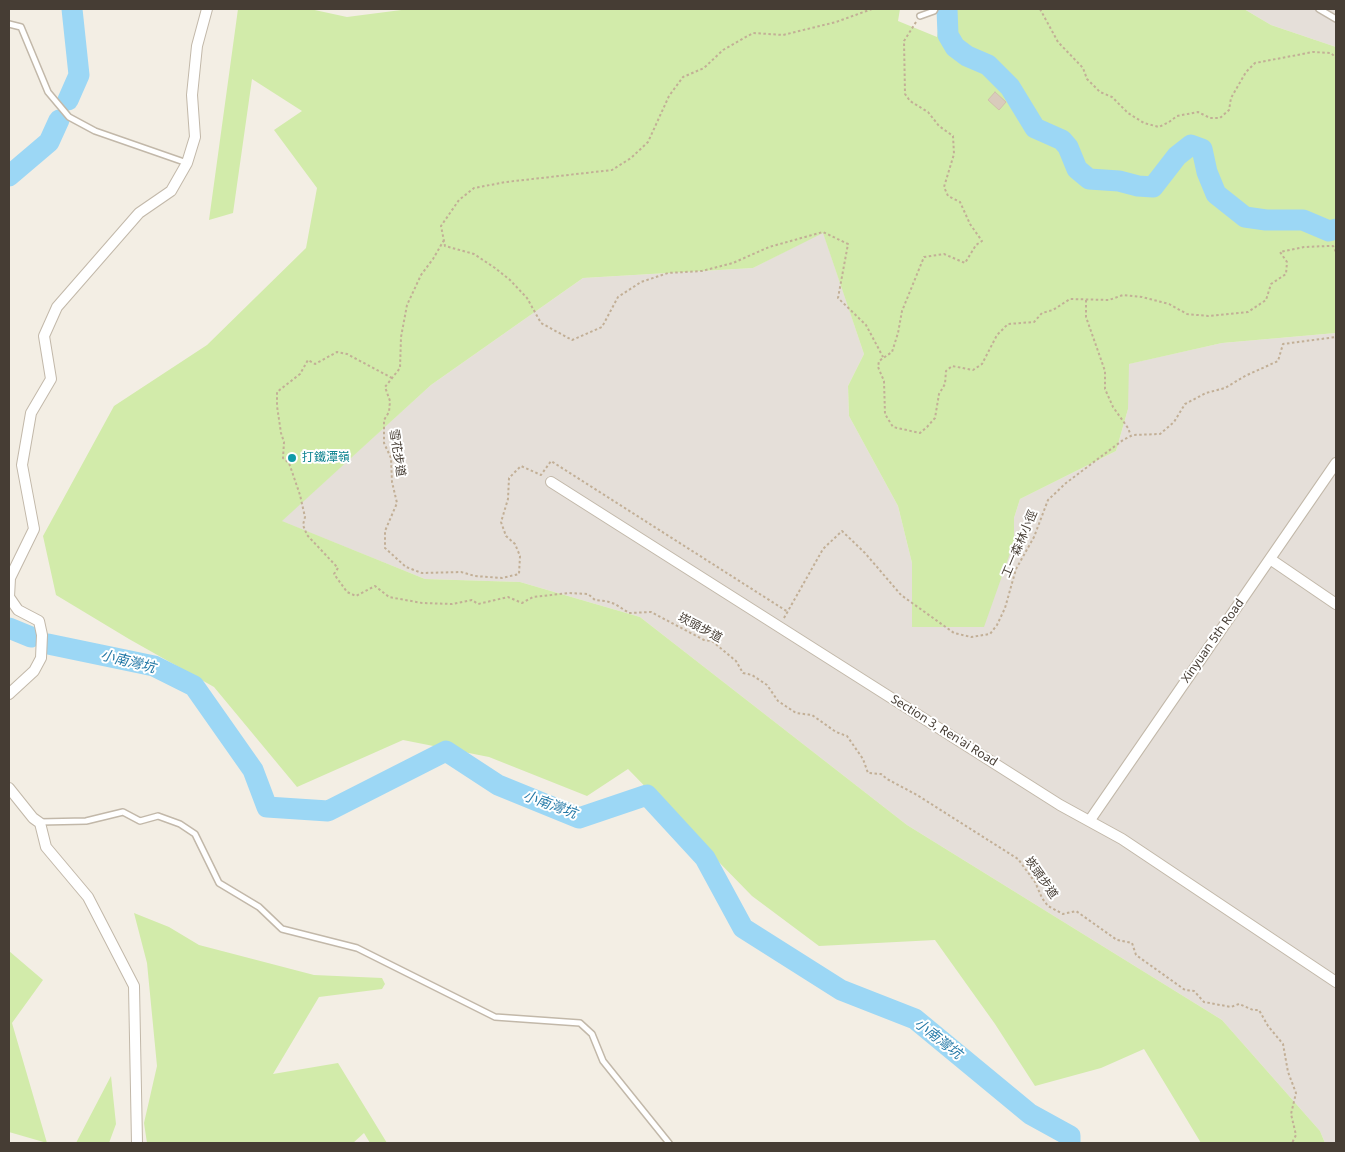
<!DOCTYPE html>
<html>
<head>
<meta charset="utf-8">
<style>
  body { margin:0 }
  #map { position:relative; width:1345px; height:1152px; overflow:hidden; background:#f3eee4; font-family:"Noto Sans",sans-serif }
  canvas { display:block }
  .frame { position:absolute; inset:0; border:10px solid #463d34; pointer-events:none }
</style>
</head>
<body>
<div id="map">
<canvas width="1345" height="1152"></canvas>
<div class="frame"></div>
</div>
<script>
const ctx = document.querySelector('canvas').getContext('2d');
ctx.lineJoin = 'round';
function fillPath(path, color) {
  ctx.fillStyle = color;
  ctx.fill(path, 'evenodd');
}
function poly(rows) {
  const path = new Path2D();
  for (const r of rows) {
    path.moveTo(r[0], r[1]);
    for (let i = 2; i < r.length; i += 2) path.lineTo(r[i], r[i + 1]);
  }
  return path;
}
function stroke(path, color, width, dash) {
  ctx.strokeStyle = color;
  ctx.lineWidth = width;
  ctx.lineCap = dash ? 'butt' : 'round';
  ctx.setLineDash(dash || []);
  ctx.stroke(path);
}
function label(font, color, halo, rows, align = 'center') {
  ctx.font = font + ' "Noto Sans","Noto Sans TC",sans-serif';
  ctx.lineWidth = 4;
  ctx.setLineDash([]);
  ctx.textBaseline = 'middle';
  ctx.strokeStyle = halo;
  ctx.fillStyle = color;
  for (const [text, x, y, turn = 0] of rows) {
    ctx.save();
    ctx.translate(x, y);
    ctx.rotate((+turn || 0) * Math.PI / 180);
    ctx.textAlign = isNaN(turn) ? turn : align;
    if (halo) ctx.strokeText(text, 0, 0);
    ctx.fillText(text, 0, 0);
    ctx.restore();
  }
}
fillPath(poly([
  [1244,9,1336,9,1336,47,1271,25],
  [823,232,864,354,848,386,849,416,898,506,912,563,912,627,1014,542,1014,518,1020,499,1116,451,1128,409,1128,364,1222,343,1336,333,1336,1143,1325,1143,1320,1131,1222,1020,907,825,640,617,520,582,425,579,281,521,431,385,583,278,753,268]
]), '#e5dfd9');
fillPath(poly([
  [238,9,310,9,347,17,409,9,900,9,898,21,937,37,942,9,1244,9,1271,25,1336,47,1336,333,1222,343,1129,364,1128,409,1116,451,1020,499,1014,518,1014,542,984,627,912,627,912,563,898,506,849,416,848,386,864,354,823,233,753,268,583,278,431,385,282,521,425,579,520,582,640,617,907,825,1222,1020,1320,1131,1325,1143,1201,1143,1144,1049,1101,1068,1035,1086,995,1024,935,940,819,946,752,896,628,769,587,796,489,757,403,740,297,787,214,687,129,639,56,595,43,536,114,406,207,345,306,248,317,188,274,130,302,111,252,79,233,213,209,220],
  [134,913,169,927,199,945,314,975,382,978,385,984,382,989,319,997,273,1074,338,1063,387,1143,370,1143,364,1133,353,1143,147,1143,144,1123,157,1066,147,963],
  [9,951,43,980,12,1023,47,1143,9,1132],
  [111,1076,116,1124,109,1143,76,1143]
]), '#d2ebaa');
stroke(poly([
  [947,9,948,35,955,47,967,56,988,65,1010,87,1035,128,1062,140,1068,147,1077,169,1089,179,1119,181,1138,186,1153,187,1177,156,1191,145,1202,149,1207,172,1216,194,1245,217,1266,220,1303,220,1329,231,1336,229],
  [68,100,79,75,72,9],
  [9,176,49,142,59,120],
  [9,628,31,637],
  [48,644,154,666,194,686,253,770,267,807,328,811,446,751,498,785,579,818,647,795,705,858,743,928,841,990,915,1019,1030,1114,1070,1136,1070,1143]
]), '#9cd7f5', 21);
const building = poly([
  [995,92,1006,102,999,110,988,100,995,92]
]);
fillPath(building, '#d9cbbc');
stroke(building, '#d1c0ac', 1);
const service = poly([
  [1319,9,1336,19],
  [920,16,934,11,935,9],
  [9,24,21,27,48,92,69,117,95,131,187,163],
  [40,822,86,821,123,812,140,821,158,816,180,824,195,834,219,883,259,907,282,929,357,948,495,1017,580,1023,592,1034,603,1061,669,1143]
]);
const minor = poly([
  [551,482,1060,805,1122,839,1336,982],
  [1270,559,1336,604],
  [9,694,34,671,41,658,42,635,39,621,18,610,9,597,10,578,34,529,22,465,31,413,51,379,44,336,57,307,139,213,171,191,187,163,195,137,192,95,197,46,207,9],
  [9,788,33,818,40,823,46,847,88,897,134,986,137,1143],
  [1090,820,1336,463]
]);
stroke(service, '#c2b8a9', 8);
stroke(minor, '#c2b8a9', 12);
stroke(poly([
  [872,9,836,22,783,35,753,33,723,50,704,68,683,77,669,96,648,142,631,158,612,170,506,182,474,188,459,200,441,226,445,246,474,254,495,268,510,280,527,298,541,323,572,340,602,327,618,297,641,282,668,273,702,271,733,263,769,247,823,232,848,244,838,298,866,325,883,357],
  [1040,9,1058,42,1083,68,1087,79,1100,92,1112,97,1128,113,1144,123,1159,127,1169,122,1177,116,1198,112,1210,118,1220,118,1229,110,1231,98,1246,72,1255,63,1313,52,1331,53,1336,58],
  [916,22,904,41,905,94,910,101,928,112,939,126,953,136,954,154,944,187,948,196,960,202,970,224,982,241,976,245,965,263,944,254,924,257,902,311,898,333,892,352,879,361,878,367,884,381,885,414,893,427,920,433,927,427,935,418,939,394,945,384,946,371,952,366,973,370,982,364,997,335,1008,324,1034,322,1042,313,1053,310,1070,299,1109,300,1123,295,1142,297,1169,304,1187,314,1208,316,1248,312,1266,300,1271,284,1286,274,1287,262,1280,252,1304,247,1328,246,1333,246,1336,252],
  [444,240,433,259,421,275,407,305,401,337,400,368,385,387,390,401,389,412,384,420,384,443,391,458,392,482,397,503,385,531,385,548,406,567,422,573,461,572,475,576,502,578,519,574,520,556,515,544,506,536,501,522,508,499,509,478,521,466,541,475,551,461,788,612],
  [1086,300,1086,317,1105,371,1105,389,1113,407,1128,428,1131,436],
  [392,378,347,354,337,352,315,364,308,360,300,374,277,392,277,406,281,433,284,442,283,458,289,463,300,495,305,517,303,525,307,535,338,568,334,574,347,592,356,596,375,586,389,597,422,603,452,604,472,600,478,604,508,597,522,603,533,597,569,593,588,594,595,600,606,601,615,604,629,613,651,612,704,640,712,641,736,661,743,673,752,675,767,685,778,701,796,713,812,715,836,732,847,736,863,759,868,773,881,774,887,779,917,795,1018,859,1035,882,1042,898,1048,906,1063,914,1076,911,1117,940,1132,943,1136,955,1185,990,1194,991,1204,1002,1231,1007,1239,1004,1253,1010,1259,1010,1268,1026,1283,1044,1288,1072,1296,1093,1291,1114,1296,1135,1292,1143],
  [784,618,823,549,842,531,865,553,901,595,954,633,971,637,990,634,997,625,1005,608,1016,569,1034,537,1048,500,1066,483,1123,440,1133,435,1160,434,1174,422,1185,404,1206,393,1225,388,1245,376,1278,361,1283,344,1336,337]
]), '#c2af96', 2, [2.5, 2.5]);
stroke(service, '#fff', 5);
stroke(minor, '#fff', 10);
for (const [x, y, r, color] of [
  [292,458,5,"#0f9aa8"]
]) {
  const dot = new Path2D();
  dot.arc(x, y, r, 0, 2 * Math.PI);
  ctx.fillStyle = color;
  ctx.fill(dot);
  stroke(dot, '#fff', 2);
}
label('12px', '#463d34', '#fff', [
  ["雪花步道",397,453,81],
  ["工一森林小徑",1020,544,-67],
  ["崁頭步道",700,628,28],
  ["Xinyuan 5th Road",1213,641,-55],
  ["Section 3, Ren'ai Road",944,731,32],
  ["崁頭步道",1041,878,55]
]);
label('12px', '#0d838f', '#fff', [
  ["打鐵潭嶺",302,458]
], 'left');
label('italic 14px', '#2479a7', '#fff', [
  ["小南灣坑",128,662,14],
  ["小南灣坑",550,805,20],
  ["小南灣坑",938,1039,38]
]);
</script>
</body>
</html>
